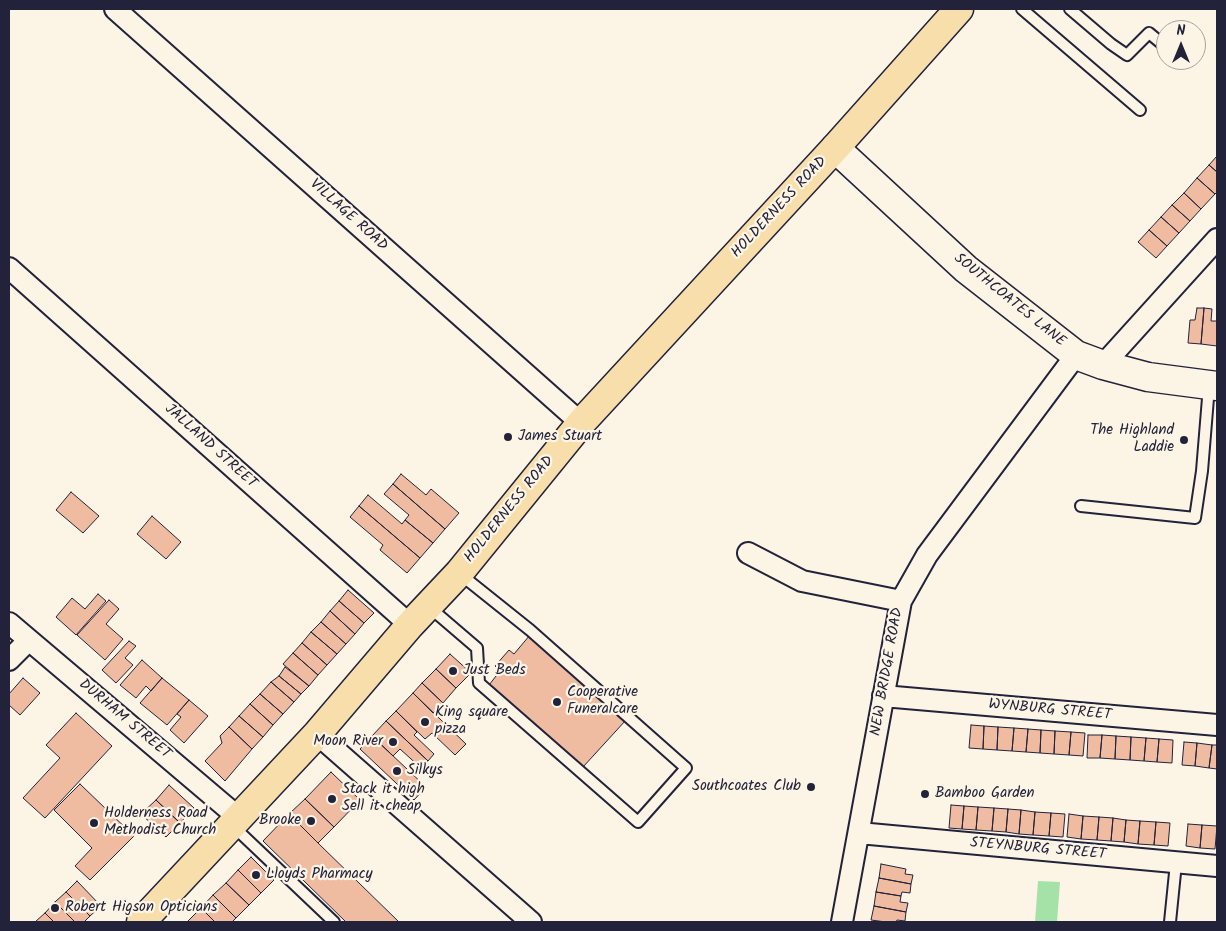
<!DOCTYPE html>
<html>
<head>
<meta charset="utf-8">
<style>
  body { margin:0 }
  #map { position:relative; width:1226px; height:931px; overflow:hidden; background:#fcf5e5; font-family:Kalam,sans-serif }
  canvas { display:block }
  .frame { position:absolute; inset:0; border:10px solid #22223b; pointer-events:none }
  .north { position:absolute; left:1156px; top:20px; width:50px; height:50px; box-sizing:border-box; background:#fcf5e5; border:1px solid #a5a1a1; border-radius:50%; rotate:0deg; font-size:14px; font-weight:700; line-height:20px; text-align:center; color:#22223b }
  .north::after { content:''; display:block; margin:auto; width:18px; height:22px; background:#22223b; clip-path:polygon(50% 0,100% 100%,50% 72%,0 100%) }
</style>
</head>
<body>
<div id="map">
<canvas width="1226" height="931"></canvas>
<div class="frame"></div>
<div class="north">N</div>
</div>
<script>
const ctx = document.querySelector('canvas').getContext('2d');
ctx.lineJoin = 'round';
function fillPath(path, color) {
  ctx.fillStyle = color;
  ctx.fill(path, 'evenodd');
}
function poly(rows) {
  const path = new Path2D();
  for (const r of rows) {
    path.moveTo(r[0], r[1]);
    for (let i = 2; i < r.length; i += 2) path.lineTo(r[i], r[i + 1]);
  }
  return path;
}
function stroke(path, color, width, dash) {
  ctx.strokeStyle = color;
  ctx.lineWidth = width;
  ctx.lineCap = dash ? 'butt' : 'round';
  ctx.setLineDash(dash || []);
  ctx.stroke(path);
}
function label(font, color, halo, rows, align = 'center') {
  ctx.font = font + ' Kalam,sans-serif';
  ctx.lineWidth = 4.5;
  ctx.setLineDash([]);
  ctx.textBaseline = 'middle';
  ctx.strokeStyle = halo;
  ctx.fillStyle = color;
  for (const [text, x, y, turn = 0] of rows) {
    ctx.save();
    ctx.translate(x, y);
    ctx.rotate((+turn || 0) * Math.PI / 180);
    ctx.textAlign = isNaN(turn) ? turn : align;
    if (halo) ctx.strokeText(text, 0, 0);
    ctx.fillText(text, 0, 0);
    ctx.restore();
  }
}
fillPath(poly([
  [1038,881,1060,882,1057,922,1035,922]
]), '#a5e2a8');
const building = poly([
  [1217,156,1217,172,1209,165,1217,156],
  [1209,165,1217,172,1217,192,1215,194,1197,178,1209,165],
  [1197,178,1215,194,1201,209,1184,193,1197,178],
  [1184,193,1201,209,1190,221,1172,205,1184,193],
  [1172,205,1190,221,1179,233,1161,217,1172,205],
  [1161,217,1179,233,1167,246,1149,230,1161,217],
  [1149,230,1167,246,1156,258,1138,242,1149,230],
  [1197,308,1204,308,1201,344,1188,343,1190,320,1195,320,1197,308],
  [1204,308,1212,309,1211,321,1217,321,1217,346,1201,344,1204,308],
  [401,474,426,495,431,489,459,513,445,529,393,484,401,474],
  [393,484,445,529,433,543,405,520,409,515,384,494,393,484],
  [71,492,99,516,83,533,56,510,71,492],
  [368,495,402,524,405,520,433,543,420,558,359,506,368,495],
  [359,506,420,558,407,573,380,550,383,545,350,517,359,506],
  [152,516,181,542,166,559,137,534,152,516],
  [348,590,374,613,364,623,339,601,348,590],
  [98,594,106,601,76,635,56,617,72,598,85,609,98,594],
  [109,600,119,609,106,624,123,639,105,660,77,635,109,600],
  [339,601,364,623,355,634,330,611,339,601],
  [330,611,355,634,346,644,321,622,330,611],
  [321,622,346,644,337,654,311,632,321,622],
  [311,632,337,654,327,665,302,643,311,632],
  [530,635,626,720,583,767,489,685,500,671,495,666,509,650,514,654,530,635],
  [129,641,136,646,125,658,133,665,116,683,102,670,129,641],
  [302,643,327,665,318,675,293,653,302,643],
  [293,653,318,675,309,686,283,664,293,653],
  [450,654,471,673,456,688,436,669,450,654],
  [142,660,162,678,151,691,146,686,136,698,120,685,142,660],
  [285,667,309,686,301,694,279,676,285,667],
  [436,669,456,688,443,703,422,683,436,669],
  [279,676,301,694,294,702,271,682,279,676],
  [23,678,40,693,20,715,9,705,9,694,23,678],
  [162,678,189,700,167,725,140,703,162,678],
  [271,682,294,702,283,714,260,694,271,682],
  [422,683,443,703,433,713,413,693,422,683],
  [413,693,466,744,455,755,432,733,425,739,396,711,413,693],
  [260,694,283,714,273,725,250,704,260,694],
  [189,700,208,716,184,743,170,730,181,717,177,714,189,700],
  [250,704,273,725,263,737,239,716,250,704],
  [396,711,417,732,414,735,434,754,428,761,386,721,396,711],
  [76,713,112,746,45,818,23,798,60,758,46,745,76,713],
  [239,716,263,737,252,749,229,727,239,716],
  [386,721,428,761,421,768,400,749,393,756,372,736,386,721],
  [971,725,984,726,983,749,969,748,971,725],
  [984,726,998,727,997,750,983,749,984,726],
  [229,727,252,749,225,781,205,761,222,743,220,736,229,727],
  [998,727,1014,728,1012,751,997,750,998,727],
  [1014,728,1028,729,1026,752,1012,751,1014,728],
  [1028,729,1041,730,1040,753,1026,752,1028,729],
  [1041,730,1055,731,1054,754,1040,753,1041,730],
  [1055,731,1071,732,1069,755,1054,754,1055,731],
  [1071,732,1085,733,1083,756,1069,755,1071,732],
  [1088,735,1102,735,1100,758,1087,758,1088,735],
  [1102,735,1116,736,1115,759,1100,758,1102,735],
  [372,736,426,787,414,800,360,749,372,736],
  [1116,736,1131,737,1130,760,1115,759,1116,736],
  [1131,737,1146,738,1144,761,1130,760,1131,737],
  [1146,738,1159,739,1157,762,1144,761,1146,738],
  [1159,739,1173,740,1172,763,1157,762,1159,739],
  [1184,742,1197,743,1195,766,1182,765,1184,742],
  [1197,743,1212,745,1209,768,1195,766,1197,743],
  [1212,745,1217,745,1217,769,1209,768,1212,745],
  [331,772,360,800,334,827,305,799,331,772],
  [80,784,134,836,90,880,75,866,92,848,54,810,80,784],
  [169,785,194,808,180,823,156,800,169,785],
  [305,799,334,827,318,843,289,814,305,799],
  [156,800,180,823,166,837,141,814,156,800],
  [951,805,964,806,962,829,949,828,951,805],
  [964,806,978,807,976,830,962,829,964,806],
  [978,807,994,808,992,831,976,830,978,807],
  [994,808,1008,809,1006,832,992,831,994,808],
  [1008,809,1021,810,1019,834,1006,832,1008,809],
  [1021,810,1035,812,1033,835,1019,834,1021,810],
  [1035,812,1051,813,1049,836,1033,835,1035,812],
  [1051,813,1065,814,1063,837,1049,836,1051,813],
  [289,814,318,843,399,922,346,922,263,841,289,814],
  [1069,814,1083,816,1081,839,1067,837,1069,814],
  [1083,816,1099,817,1097,840,1081,839,1083,816],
  [1099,817,1113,818,1111,841,1097,840,1099,817],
  [1113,818,1126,820,1124,842,1111,841,1113,818],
  [1126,820,1140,821,1138,844,1124,842,1126,820],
  [1140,821,1156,822,1154,845,1138,844,1140,821],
  [1156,822,1170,823,1168,846,1154,845,1156,822],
  [1188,824,1202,825,1200,848,1186,846,1188,824],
  [1202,825,1217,826,1215,849,1200,848,1202,825],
  [251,857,274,880,261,893,238,870,251,857],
  [881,864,906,869,905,874,913,875,911,884,879,878,881,864],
  [238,870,261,893,249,905,226,883,238,870],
  [879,878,911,884,910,893,902,892,901,896,876,892,879,878],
  [77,881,101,906,90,916,66,892,77,881],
  [226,883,249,905,236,918,213,895,226,883],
  [66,892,90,916,84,922,75,922,55,902,66,892],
  [876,892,901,896,900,902,908,903,906,912,874,906,876,892],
  [213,895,236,918,232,922,215,922,201,908,213,895],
  [55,902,75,922,54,922,45,913,55,902],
  [874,906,906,912,905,921,897,920,896,922,886,922,871,920,874,906],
  [201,908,215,922,189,922,188,921,201,908],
  [45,913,54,922,35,922,45,913]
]);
fillPath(building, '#efbca1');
stroke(building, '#22223b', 1);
const lane = poly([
  [1022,9,1140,110],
  [1070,9,1111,44,1127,55,1149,33,1166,47],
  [1081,506,1195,518,1202,471,1209,386],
  [428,606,477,648,479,683,638,822,686,768,530,630,460,574],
  [233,826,334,922],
  [1170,922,1176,863]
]);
const street = poly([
  [115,9,581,423],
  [9,268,410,625],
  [1103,365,1217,239],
  [748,553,802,581,901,601],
  [9,623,239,818],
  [9,660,29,640],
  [883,696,1217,725],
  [317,734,531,922],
  [859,833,1217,866],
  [842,922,901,601,927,555,1076,355]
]);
const secondary = poly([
  [835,148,966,269,1076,355,1103,365,1148,377,1217,386]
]);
const highway = poly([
  [141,922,317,734,410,625,459,573,581,423,835,148,959,9]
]);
stroke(lane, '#22223b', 14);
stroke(street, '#22223b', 24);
stroke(secondary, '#22223b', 31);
stroke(highway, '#22223b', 31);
stroke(lane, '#fcf5e5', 10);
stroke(street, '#fcf5e5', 20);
stroke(secondary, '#fcf5e5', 28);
stroke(highway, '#f8deab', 28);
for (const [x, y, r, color] of [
  [508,437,5,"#22223b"],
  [1184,440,5,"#22223b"],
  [453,671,5,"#22223b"],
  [557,702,5,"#22223b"],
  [425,722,5,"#22223b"],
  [393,742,5,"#22223b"],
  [397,771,5,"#22223b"],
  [811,787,5,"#22223b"],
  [925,794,5,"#22223b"],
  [332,799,5,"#22223b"],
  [311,821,5,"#22223b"],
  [94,823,5,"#22223b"],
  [256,875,5,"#22223b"],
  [55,908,5,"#22223b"]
]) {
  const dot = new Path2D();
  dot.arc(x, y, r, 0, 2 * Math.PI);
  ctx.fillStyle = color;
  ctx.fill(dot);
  stroke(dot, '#fcf5e5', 2);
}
label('15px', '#22223b', '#fcf5e5', [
  ["HOLDERNESS ROAD",780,208,-47],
  ["VILLAGE ROAD",348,216,42],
  ["SOUTHCOATES LANE",1009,301,39],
  ["JALLAND STREET",210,447,42],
  ["HOLDERNESS ROAD",510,510,-51],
  ["NEW BRIDGE ROAD",888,672,-80],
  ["WYNBURG STREET",1050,711,5],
  ["DURHAM STREET",124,720,40],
  ["STEYNBURG STREET",1038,850,5]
]);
label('15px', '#22223b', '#fcf5e5', [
  ["The Highland",1174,431,"right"],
  ["Laddie",1174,448,"right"],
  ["James Stuart",518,437],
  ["Just Beds",463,671],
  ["Cooperative",567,693],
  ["Funeralcare",567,710],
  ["King square",435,713],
  ["pizza",435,730],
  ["Moon River",383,742,"right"],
  ["Silkys",407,771],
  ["Southcoates Club",801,787,"right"],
  ["Stack it high",342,790],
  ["Sell it cheap",342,807],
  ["Bamboo Garden",935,794],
  ["Holderness Road",104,814],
  ["Methodist Church",104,831],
  ["Brooke",301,821,"right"],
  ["Lloyds Pharmacy",266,875],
  ["Robert Higson Opticians",65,908]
], 'left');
</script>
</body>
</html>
